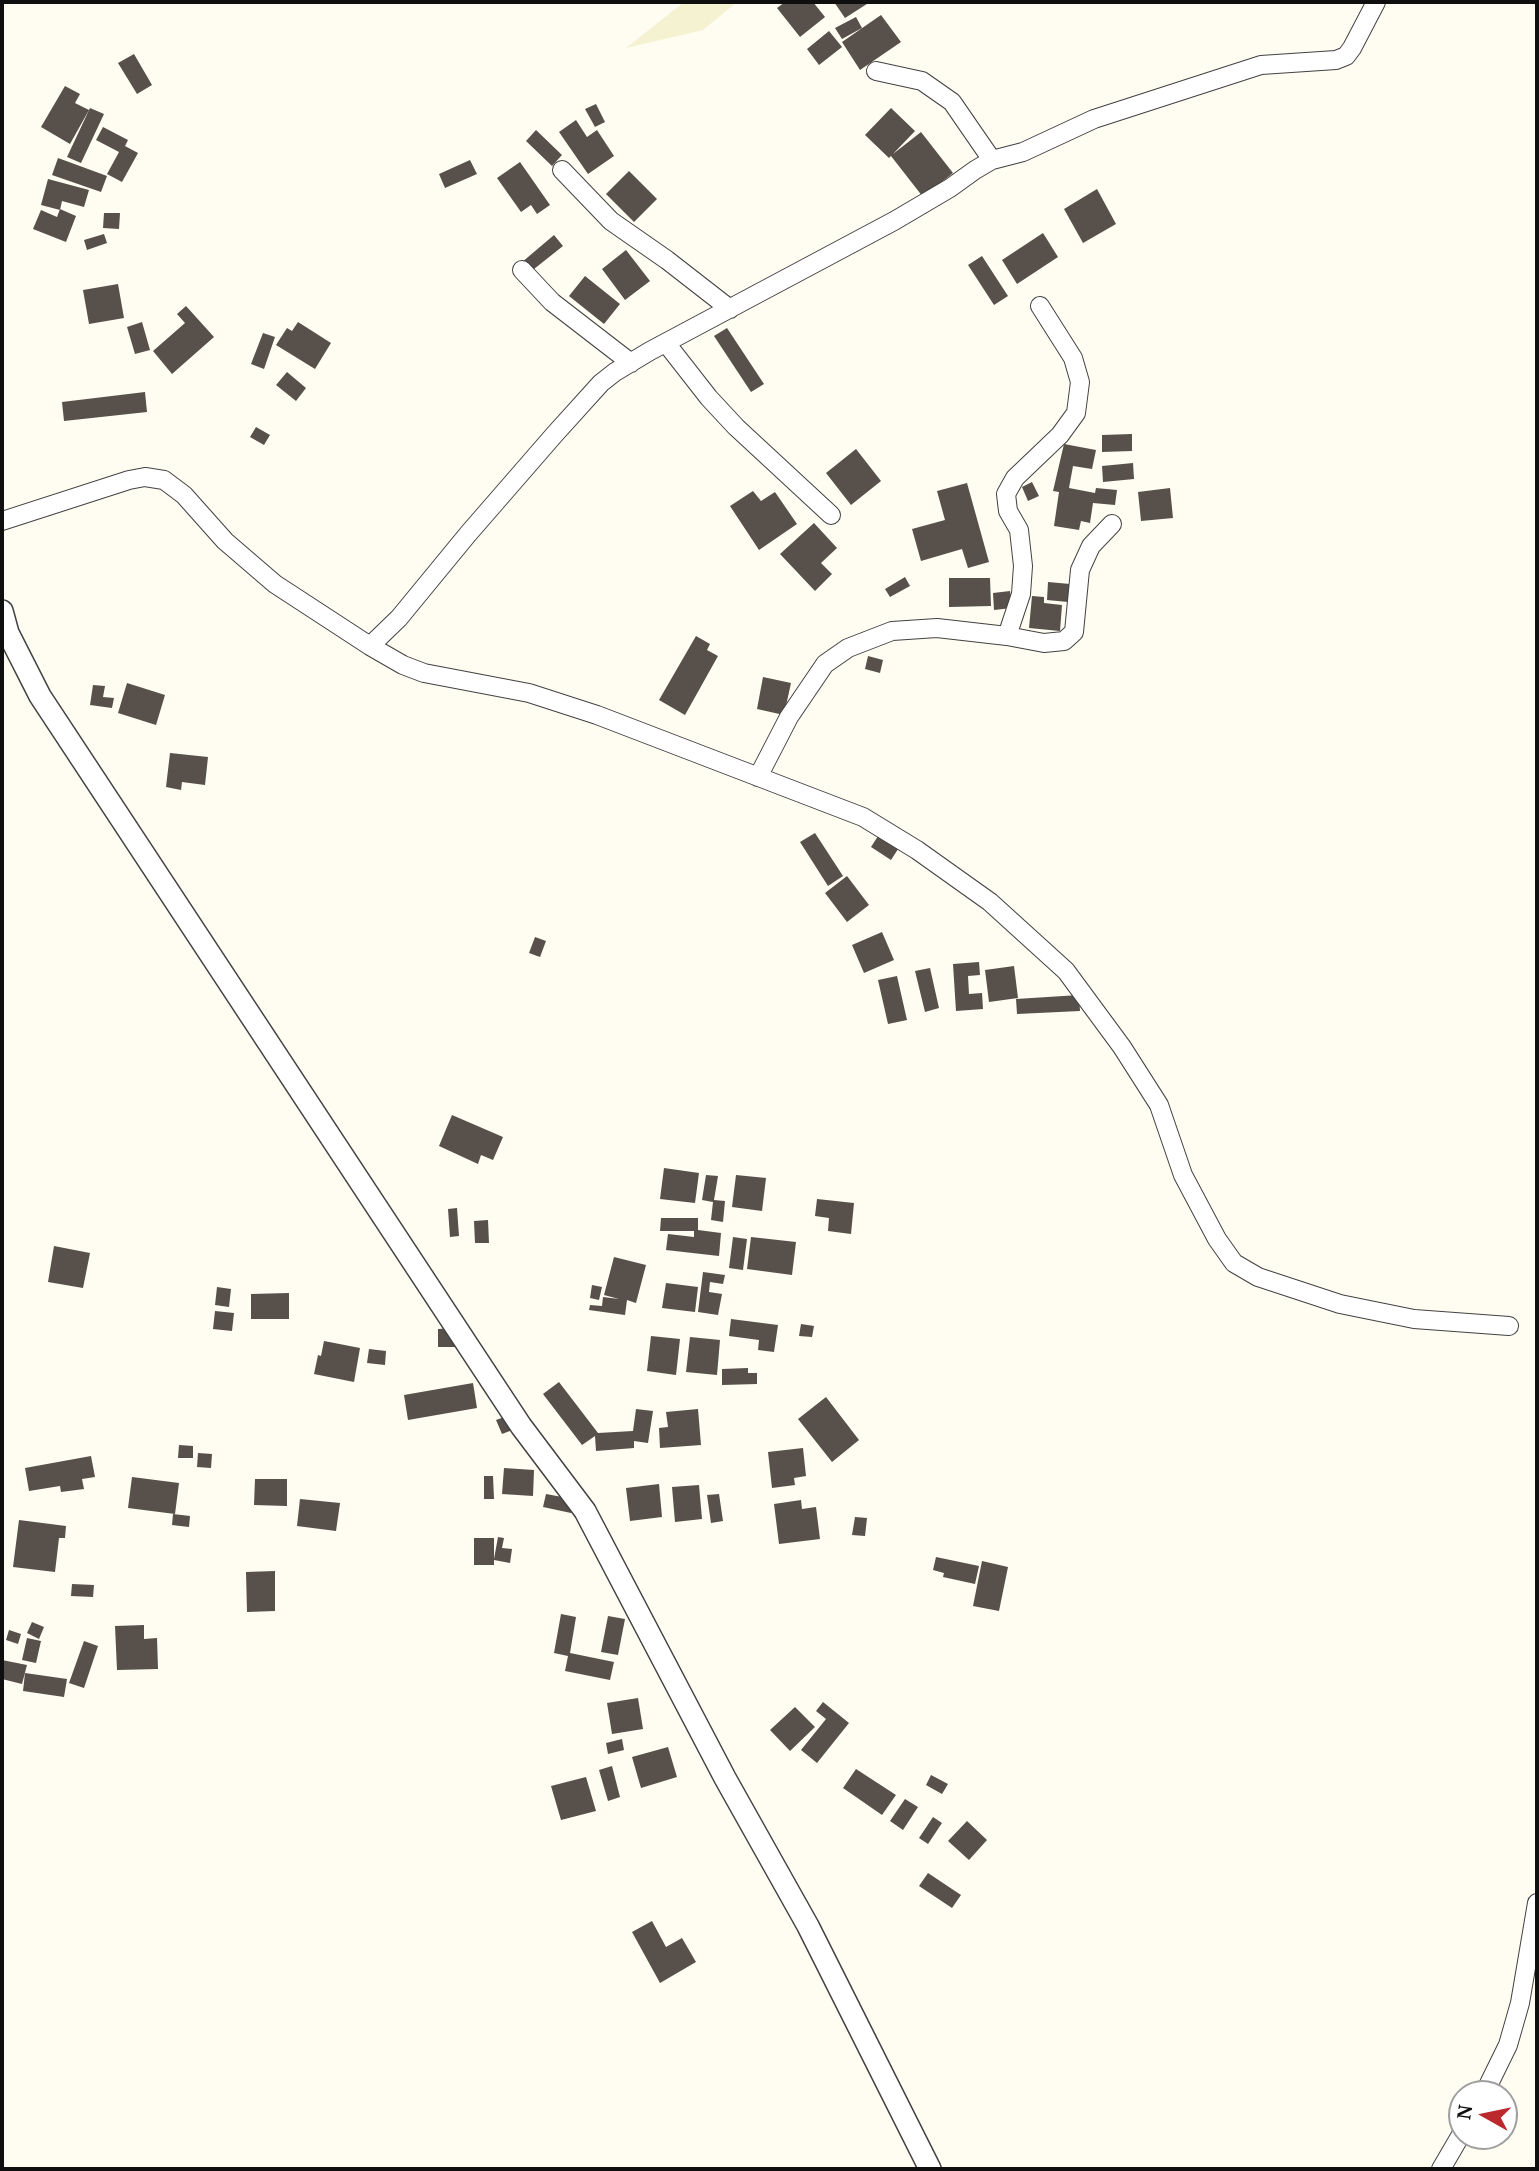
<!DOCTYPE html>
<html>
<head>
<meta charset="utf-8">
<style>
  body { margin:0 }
  #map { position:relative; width:1539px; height:2171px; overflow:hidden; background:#fffcf1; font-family:"PT Serif",serif }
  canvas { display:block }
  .frame { position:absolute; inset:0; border:4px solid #0f0f0f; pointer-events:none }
  .north { position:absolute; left:1448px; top:2080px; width:70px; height:70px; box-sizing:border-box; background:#fff; border:2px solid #9f9f9f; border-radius:50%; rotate:279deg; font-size:19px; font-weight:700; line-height:28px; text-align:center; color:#0f0f0f }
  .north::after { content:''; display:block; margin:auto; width:24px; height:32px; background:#bc292d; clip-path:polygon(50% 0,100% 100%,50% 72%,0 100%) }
</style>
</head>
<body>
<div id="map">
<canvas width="1539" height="2171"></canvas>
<div class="frame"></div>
<div class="north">N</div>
</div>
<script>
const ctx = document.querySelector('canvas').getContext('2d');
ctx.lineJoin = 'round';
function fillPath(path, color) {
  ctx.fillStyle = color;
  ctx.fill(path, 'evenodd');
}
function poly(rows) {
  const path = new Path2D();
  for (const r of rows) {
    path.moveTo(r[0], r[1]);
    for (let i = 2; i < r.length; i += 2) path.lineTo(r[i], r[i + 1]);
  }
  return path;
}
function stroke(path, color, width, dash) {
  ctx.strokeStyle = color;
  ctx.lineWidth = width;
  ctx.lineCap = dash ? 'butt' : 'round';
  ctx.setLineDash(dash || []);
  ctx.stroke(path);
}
fillPath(poly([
  [684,2,737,2,703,30,626,48]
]), '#f4f2d1');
fillPath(poly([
  [785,2,813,2,825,17,800,37,777,8],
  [834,2,870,2,845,18],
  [881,15,901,42,860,70,842,42],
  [856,17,862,28,842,39,835,28],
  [829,31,842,47,819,65,807,49],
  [134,54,152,85,137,94,118,63],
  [65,86,80,94,75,103,89,110,70,144,41,127],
  [596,104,605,122,595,127,585,109],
  [90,108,104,114,81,163,67,157],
  [891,108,915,131,893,154,921,132,953,173,923,197,891,156,889,158,865,135],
  [576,120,587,137,597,130,614,156,588,174,559,132],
  [103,127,128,140,125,146,138,153,122,182,107,174,119,152,96,140],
  [536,130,562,155,552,166,526,141],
  [58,158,107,176,101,192,52,175],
  [470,160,477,174,445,188,439,174],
  [520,162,550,205,537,214,531,205,521,212,497,178],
  [629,171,657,199,634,222,606,194],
  [48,179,89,190,84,207,62,201,60,210,41,205],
  [1097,189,1116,224,1083,243,1064,209],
  [60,209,76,216,66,242,33,229,41,210,57,217],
  [104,213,120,213,119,229,103,228],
  [1043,233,1058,257,1017,284,1002,260],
  [104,234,107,243,87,250,84,240],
  [554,235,563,246,529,273,521,263],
  [626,250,650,281,625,300,602,269],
  [982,256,1008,296,994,305,968,265],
  [585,276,620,304,604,324,569,296],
  [118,284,124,318,89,324,83,290],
  [186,306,214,337,172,374,153,351,185,323,177,314],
  [142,322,150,350,135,354,127,327],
  [298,322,331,343,315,369,276,345,287,328,292,331],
  [727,328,764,384,751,392,714,336],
  [263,333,275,337,264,369,251,364],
  [287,372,306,388,296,401,276,385],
  [145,392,147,412,64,421,62,402],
  [256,427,270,435,264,445,250,437],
  [1132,434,1132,451,1102,452,1102,435],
  [1064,444,1096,450,1092,469,1073,466,1069,488,1095,493,1096,488,1117,490,1115,505,1093,503,1090,523,1081,521,1079,530,1054,526,1059,492,1053,491],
  [856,449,881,481,851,505,826,473],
  [1133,463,1134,479,1103,482,1102,466],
  [1032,482,1039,496,1028,501,1022,487],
  [967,483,989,562,968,568,962,549,921,561,912,529,945,520,937,491],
  [1170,488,1173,518,1141,521,1138,492],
  [753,491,761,501,775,492,797,524,759,550,730,506],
  [814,523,837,548,821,563,832,574,815,591,780,554],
  [905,577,910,586,890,597,885,589],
  [949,578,990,578,991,606,949,607],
  [1048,582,1070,584,1068,602,1047,600],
  [1010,591,1012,608,994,610,993,593],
  [1032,596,1044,597,1044,603,1062,605,1060,631,1029,628],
  [696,636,710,644,707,650,718,656,685,715,659,700],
  [868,656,883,660,880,673,865,669],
  [763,677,791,683,784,715,757,709],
  [127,683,165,695,156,725,118,713],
  [93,685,105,686,103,697,114,698,112,708,90,705],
  [170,753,208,757,205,785,182,782,181,790,166,787],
  [815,833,843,876,828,886,800,842],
  [880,833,900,846,891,860,871,847],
  [847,876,869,905,847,922,825,893],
  [882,932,894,960,864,973,852,945],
  [535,937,546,941,540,957,529,953],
  [979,962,980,975,968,976,969,994,982,993,983,1009,956,1011,953,964],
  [1014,966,1018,998,989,1002,985,970],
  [930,968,939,1008,925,1012,915,971],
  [897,976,907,1020,888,1024,878,980],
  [1079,995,1080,1011,1017,1014,1016,999],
  [452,1115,503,1137,493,1160,481,1155,478,1164,439,1146],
  [664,1168,699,1173,695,1203,660,1199],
  [706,1175,718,1176,714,1200,725,1201,723,1222,711,1220,713,1202,702,1200],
  [736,1175,766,1178,762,1211,732,1207],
  [817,1199,854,1203,851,1234,828,1231,829,1218,815,1216],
  [457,1208,459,1236,450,1237,448,1209],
  [661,1218,698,1218,698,1230,721,1233,719,1256,666,1250,668,1234,694,1237,694,1231,660,1231],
  [488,1220,489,1243,475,1243,474,1221],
  [733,1237,747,1239,743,1270,729,1268],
  [751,1237,796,1242,792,1275,747,1269],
  [54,1246,90,1253,83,1288,48,1282],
  [614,1257,646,1265,636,1303,627,1300,625,1315,589,1310,590,1305,602,1306,603,1297,619,1299,604,1295],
  [703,1272,725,1275,723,1284,710,1282,709,1292,722,1294,718,1315,698,1312],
  [666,1283,698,1287,695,1312,662,1308],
  [592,1285,602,1287,599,1300,590,1298],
  [217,1287,231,1289,229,1307,215,1305],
  [289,1293,289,1319,251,1319,251,1294],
  [215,1311,234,1313,232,1331,213,1329],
  [731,1319,778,1325,774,1352,758,1350,759,1340,729,1336],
  [801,1324,814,1326,812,1337,799,1336],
  [456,1328,456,1347,438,1347,438,1329],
  [651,1336,680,1339,676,1375,647,1371],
  [690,1337,720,1340,717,1375,686,1372],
  [324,1341,360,1348,354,1382,314,1374,318,1355,321,1356],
  [369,1349,386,1351,385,1365,367,1363],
  [748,1368,748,1373,757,1373,757,1384,722,1385,722,1369],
  [559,1382,598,1433,633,1431,636,1409,653,1411,648,1443,634,1441,634,1448,596,1451,595,1436,582,1445,543,1394],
  [473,1383,477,1408,408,1420,404,1395],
  [826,1397,859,1440,832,1462,798,1419],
  [698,1409,701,1445,660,1448,659,1428,668,1427,666,1412],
  [510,1415,515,1429,502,1434,496,1420],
  [179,1445,193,1446,193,1458,178,1458],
  [803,1448,806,1476,794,1478,795,1485,772,1488,768,1452],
  [198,1453,212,1454,211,1468,197,1467],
  [91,1456,95,1477,82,1479,84,1489,61,1492,60,1486,29,1491,25,1468],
  [504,1468,534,1470,533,1496,502,1494],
  [484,1476,493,1476,494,1499,484,1499],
  [132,1477,179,1483,175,1514,128,1508],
  [255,1479,287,1479,287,1506,254,1505],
  [659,1484,662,1517,630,1521,626,1488],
  [699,1485,702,1519,675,1522,672,1487],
  [546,1494,573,1499,571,1513,543,1507],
  [719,1494,723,1521,711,1523,707,1495],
  [300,1499,340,1503,336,1531,297,1526],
  [801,1500,802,1509,816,1507,820,1539,779,1544,774,1504],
  [173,1514,190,1516,189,1527,172,1525],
  [855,1517,867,1518,865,1536,852,1535],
  [19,1520,66,1526,65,1538,59,1538,55,1572,13,1567],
  [498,1537,504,1538,502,1548,512,1549,510,1563,494,1560,494,1565,474,1565,474,1538,494,1538,494,1559],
  [936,1557,979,1566,975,1584,943,1577,944,1573,933,1570],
  [982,1561,1008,1567,999,1611,973,1606],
  [275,1571,275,1611,247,1612,246,1572],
  [72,1584,94,1585,93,1597,71,1596],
  [561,1614,576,1617,570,1653,614,1662,610,1680,565,1671,568,1656,554,1653],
  [608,1616,625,1619,618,1655,601,1652],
  [32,1622,44,1627,39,1639,27,1633],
  [144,1625,144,1639,157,1638,158,1669,117,1670,115,1626],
  [9,1630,21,1634,18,1644,6,1640],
  [27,1638,41,1641,36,1663,22,1660],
  [84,1641,98,1646,84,1688,69,1683],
  [2,1660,27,1665,22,1684,2,1679],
  [25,1673,67,1679,64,1697,23,1691],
  [638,1698,643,1729,612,1734,607,1703],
  [823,1702,849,1723,817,1763,801,1750,826,1719,816,1711],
  [795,1707,815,1727,790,1751,770,1730],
  [622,1739,624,1750,608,1754,606,1743],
  [668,1747,677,1777,641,1788,632,1757],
  [612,1766,620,1797,608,1801,599,1770],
  [856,1769,896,1795,882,1815,843,1788],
  [931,1775,948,1784,942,1794,926,1785],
  [586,1777,596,1811,561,1820,551,1786],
  [905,1799,918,1807,903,1830,890,1821],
  [933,1817,942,1823,928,1844,919,1838],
  [967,1821,987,1840,969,1860,948,1841],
  [928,1873,961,1895,952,1908,919,1886],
  [652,1921,666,1947,682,1938,696,1962,660,1983,632,1932]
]), '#57504b');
const minor = poly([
  [876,71,922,81,952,102,992,160],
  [562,170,611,221,667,260,730,309],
  [522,270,552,302,631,363],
  [666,343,709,398,736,427,831,515],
  [2,521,129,480,145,477,164,480,184,495,225,541,275,584,370,646,399,618,468,534,554,435,601,383,615,372,650,351,894,221,950,188,975,170,992,160,1023,152,1094,119,1261,65,1336,60,1346,56,1352,48,1376,2],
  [1007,636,1044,643,1064,641,1074,632,1080,570,1091,546,1112,524],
  [370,646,403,665,424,673,529,693,597,715,863,817,917,850,990,902,1066,971,1122,1047,1159,1105,1183,1175,1217,1239,1234,1263,1258,1277,1340,1304,1414,1319,1509,1326],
  [758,777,789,717,825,664,848,648,892,631,937,628,1007,636,1021,594,1023,566,1019,530,1008,511,1006,494,1015,478,1060,435,1076,413,1080,382,1073,358,1040,306],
  [1484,2094,1508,2045,1520,2003,1537,1903],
  [1441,2169,1462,2133]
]);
const tertiary = poly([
  [2,611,8,633,40,696,521,1426,585,1511,725,1778,808,1926,930,2169]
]);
stroke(minor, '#424242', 20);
stroke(tertiary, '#424242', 24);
stroke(minor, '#fff', 18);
stroke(tertiary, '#fff', 21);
</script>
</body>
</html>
